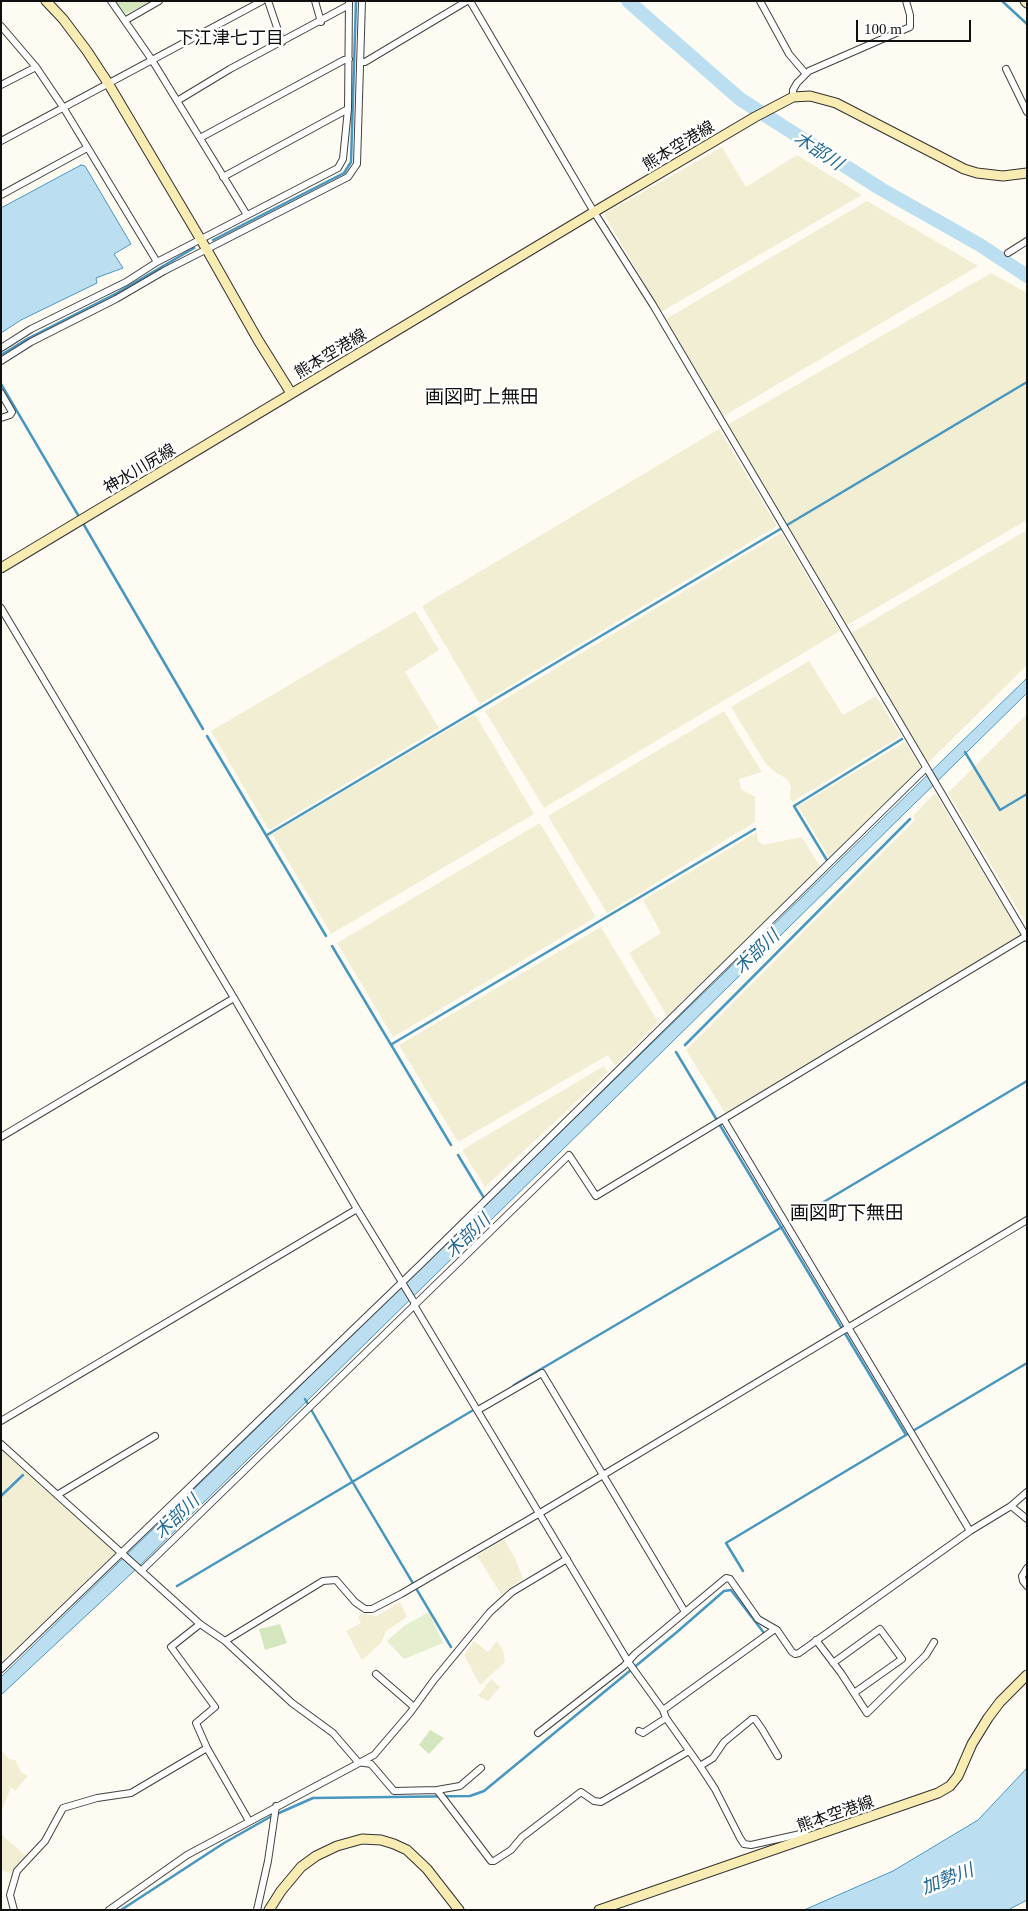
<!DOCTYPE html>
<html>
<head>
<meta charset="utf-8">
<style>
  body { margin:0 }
  #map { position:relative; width:1028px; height:1911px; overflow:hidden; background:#fefbf2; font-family:Georgia,serif }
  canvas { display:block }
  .frame { position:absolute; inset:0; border:2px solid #0f0f0f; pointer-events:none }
  .scale { position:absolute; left:856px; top:20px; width:115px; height:22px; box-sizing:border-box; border:2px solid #0f0f0f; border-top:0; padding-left:6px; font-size:15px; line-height:18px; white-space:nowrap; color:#0f0f0f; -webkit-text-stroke:4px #fff; paint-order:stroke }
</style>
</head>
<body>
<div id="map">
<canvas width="1028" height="1911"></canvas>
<div class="frame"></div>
<div class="scale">100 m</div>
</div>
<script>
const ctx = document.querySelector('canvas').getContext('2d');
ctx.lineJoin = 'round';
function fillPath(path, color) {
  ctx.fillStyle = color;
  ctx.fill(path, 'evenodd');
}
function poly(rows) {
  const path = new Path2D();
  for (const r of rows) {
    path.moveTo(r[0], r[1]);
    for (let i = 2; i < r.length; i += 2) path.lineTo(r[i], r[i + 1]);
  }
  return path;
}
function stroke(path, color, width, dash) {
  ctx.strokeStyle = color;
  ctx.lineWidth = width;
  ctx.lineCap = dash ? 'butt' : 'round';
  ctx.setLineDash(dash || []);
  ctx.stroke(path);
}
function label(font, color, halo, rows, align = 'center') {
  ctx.font = font + ' Georgia,"Noto Sans JP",serif';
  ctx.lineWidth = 5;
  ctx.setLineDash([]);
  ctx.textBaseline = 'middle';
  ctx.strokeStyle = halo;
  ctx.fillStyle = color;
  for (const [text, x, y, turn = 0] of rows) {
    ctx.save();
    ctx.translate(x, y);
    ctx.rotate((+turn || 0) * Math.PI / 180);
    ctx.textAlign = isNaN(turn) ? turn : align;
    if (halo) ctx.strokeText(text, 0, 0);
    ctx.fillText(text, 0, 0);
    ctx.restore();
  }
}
fillPath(poly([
  [722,147,746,187,797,155,862,195,661,312,604,214],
  [867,201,978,266,722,417,666,319],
  [991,273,1027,293,1027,520,847,625,727,425],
  [719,429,777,526,480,704,422,606],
  [1027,530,1027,665,928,763,851,633],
  [781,533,840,631,544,808,485,711],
  [415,611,439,650,405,672,439,728,269,830,211,731],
  [809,661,843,715,876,696,901,736,792,802,790,798,791,787,787,779,775,772,766,764,731,707],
  [724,711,762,772,739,779,741,789,755,797,755,822,607,913,548,816],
  [475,714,534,814,331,934,272,834],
  [1027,714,1027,925,948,793],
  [905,742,922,770,830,859,798,806],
  [935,793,1021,935,725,1113,686,1050,915,820,913,816],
  [540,823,596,917,393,1037,337,943],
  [757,832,758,841,763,845,802,837,821,868,667,1016,629,953,661,933,643,900],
  [601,927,658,1022,615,1066,608,1055,458,1142,399,1045],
  [604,1066,608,1072,485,1187,462,1150],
  [1,1447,120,1554,1,1668],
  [504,1539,516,1560,523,1579,501,1594,477,1556],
  [400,1602,407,1617,386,1631,381,1643,362,1660,346,1631,361,1623,358,1617,361,1614,377,1616],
  [474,1641,488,1652,497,1641,503,1650,505,1662,480,1685,464,1655],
  [491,1679,500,1687,488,1701,478,1696],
  [1,1750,9,1759,15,1760,21,1772,28,1776,15,1791,11,1787,1,1813],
  [1,1834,26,1856,14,1868,12,1874,1,1870]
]), '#f2eed3');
fillPath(poly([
  [115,1,152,1,126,14],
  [280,1624,287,1643,265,1650,259,1629],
  [430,1730,444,1738,429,1754,419,1745]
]), '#d4e6be');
fillPath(poly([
  [429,1612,443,1643,404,1659,387,1641,404,1626]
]), '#e5eecf');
const water = poly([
  [81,165,85,166,131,244,114,254,123,268,96,278,97,283,21,320,1,333,1,208,81,165],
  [1027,678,1027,693,134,1571,1,1695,1,1677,1027,678],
  [1027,1768,1027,1900,1008,1910,804,1910,893,1871,978,1820,1027,1768]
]);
fillPath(water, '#bbdff1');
stroke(water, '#4897c1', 1);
stroke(poly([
  [1002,1,1027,24],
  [213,240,344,173,351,162,356,1],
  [1024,275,1027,269],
  [1,355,27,339,117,293,194,248],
  [1,384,78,515],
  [84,525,203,729],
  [207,736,326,936],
  [965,752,1000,810,1027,794],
  [267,835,1027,382],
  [828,862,794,806,902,739],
  [332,946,451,1145],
  [392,1044,755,829],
  [685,1045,910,819],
  [676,1052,906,1435,726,1543,743,1571],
  [458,1155,484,1198],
  [790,1222,1027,1081],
  [514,1385,782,1227],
  [305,1399,352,1481,451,1647],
  [906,1435,1027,1363],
  [1,1496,23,1475],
  [177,1586,475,1409],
  [121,1910,224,1843,270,1817,313,1798,470,1796,484,1791,677,1632,724,1591,731,1590,764,1633]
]), '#4897c1', 2.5);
stroke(poly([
  [628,1,740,99,881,189,980,245,1027,276]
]), '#bbdff1', 14);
const street = poly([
  [111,1,152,60,247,215],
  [268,1,282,42],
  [315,1,321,22],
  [470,1,594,212,653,305,1027,938],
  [760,1,789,54,806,74],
  [126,20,159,1],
  [1,26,36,67,63,107,157,262],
  [361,62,365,62,467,1],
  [1006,69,1027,112],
  [1,85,36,67],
  [793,97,793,90,797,83,809,71,910,27,910,15,906,1],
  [177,101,230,69,349,5],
  [200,138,344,60,349,59],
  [1,141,262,1],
  [223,177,348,109],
  [1,195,87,148],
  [1008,253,1027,241],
  [1,348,31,329,126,282,157,262,338,168,343,159,348,109,349,1],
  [1,361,31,342,116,299,164,271,348,177,357,164,362,1],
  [1,393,12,412,10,415,1,418],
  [1,608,234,998,357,1209,414,1302,414,1305,629,1663,663,1710,666,1718,700,1766,715,1789,740,1838,744,1844,751,1845,805,1833,809,1838],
  [724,1120,970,1531],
  [1,1137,234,998],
  [478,1410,542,1373,685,1612],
  [1,1421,357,1209],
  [1,1444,200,1624,225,1641,292,1703,333,1733,358,1762,371,1764,394,1791,437,1790,491,1861,494,1861,511,1850,522,1837,581,1792,594,1801,601,1802,689,1751],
  [57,1495,155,1436],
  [1011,1506,1027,1519],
  [1027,1568,1022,1576,1023,1581,1027,1586],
  [141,1571,569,1155,596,1196,1026,936],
  [200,1624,171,1647,215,1707,196,1723,207,1748,249,1821],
  [816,1640,841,1673,867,1713,926,1655,934,1642],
  [225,1641,323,1581,336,1580,355,1602,365,1609,372,1609,401,1594,540,1513,1027,1220],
  [833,1663,880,1629,902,1659,854,1693],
  [1,1669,422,1263,926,768],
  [376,1674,414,1707],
  [663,1710,775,1629],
  [639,1731,643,1733,666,1718],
  [538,1733,624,1666,635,1654,726,1578,730,1579,758,1619,777,1630,792,1652,795,1654,799,1653,970,1531,1011,1506,1027,1492],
  [700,1766,713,1758,724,1742,752,1719,755,1719,762,1729,778,1756],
  [437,1790,460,1786,481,1768],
  [14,1910,10,1895,17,1871,45,1841,63,1808,97,1798,131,1793,207,1748],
  [109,1910,187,1855,374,1755,410,1713,434,1680,490,1612,512,1592,567,1559],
  [257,1910,268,1861,276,1806]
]);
const secondary = poly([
  [46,1,63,19,87,51,108,83,207,250,258,340,291,393],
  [1025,1,1027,3],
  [1,568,594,212,755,117,793,97,810,96,836,103,964,169,977,173,1003,176,1027,173],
  [269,1910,281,1891,301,1867,316,1856,337,1846,362,1839,381,1840,394,1844,407,1850,427,1869,459,1910],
  [599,1910,938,1793,950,1786,958,1776,972,1744,988,1718,1000,1702,1027,1675]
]);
stroke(street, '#424242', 8);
stroke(secondary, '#313131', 11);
stroke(street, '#fff', 6);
stroke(secondary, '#f8ecb3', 9);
label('16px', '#0f0f0f', '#fff', [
  ["熊本空港線",678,145,-31],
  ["熊本空港線",330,353,-31],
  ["神水川尻線",139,468,-31],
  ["熊本空港線",835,1813,-19]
]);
label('18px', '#0f0f0f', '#fff', [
  ["下江津七丁目",230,37]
]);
label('italic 18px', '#236996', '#fff', [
  ["木部川",819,150,33],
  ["木部川",756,951,-44],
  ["木部川",467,1235,-44],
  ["木部川",176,1516,-44],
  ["加勢川",947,1878,-21]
]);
label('19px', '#0f0f0f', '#fff', [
  ["画図町上無田",482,396],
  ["画図町下無田",847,1212]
]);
</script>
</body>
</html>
